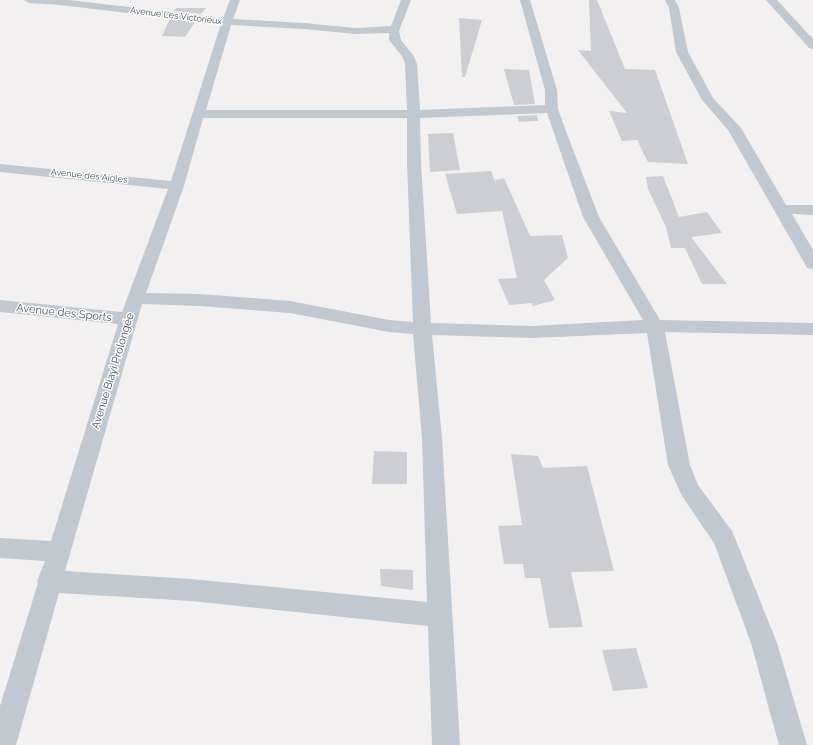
<!DOCTYPE html>
<html>
<head>
<meta charset="utf-8">
<style>
  body { margin:0 }
  canvas { display:block; background:#f2f0f0 }
</style>
</head>
<body>
<canvas width="813" height="745"></canvas>
<script>
const ctx = document.querySelector('canvas').getContext('2d');
ctx.lineJoin = 'round';
function fillPath(path, color) {
  ctx.fillStyle = color;
  ctx.fill(path, 'evenodd');
}
function poly(rows) {
  const path = new Path2D();
  for (const r of rows) {
    path.moveTo(r[0], r[1]);
    for (let i = 2; i < r.length; i += 2) path.lineTo(r[i], r[i + 1]);
  }
  return path;
}
function label(font, color, halo, rows, align = 'center') {
  ctx.font = font + ' Raleway,sans-serif';
  ctx.lineWidth = 3;
  ctx.setLineDash([]);
  ctx.textBaseline = 'middle';
  ctx.strokeStyle = halo;
  ctx.fillStyle = color;
  for (const [text, x, y, turn = 0] of rows) {
    ctx.save();
    ctx.translate(x, y);
    ctx.rotate((+turn || 0) * Math.PI / 180);
    ctx.textAlign = isNaN(turn) ? turn : align;
    if (halo) ctx.strokeText(text, 0, 0);
    ctx.fillText(text, 0, 0);
    ctx.restore();
  }
}
fillPath(poly([
  [589,0,597,0,625,69,655,70,688,164,648,162,637,140,622,141,609,111,627,113,578,50,591,51],
  [176,8,206,8,201,14,174,11],
  [459,18,482,20,465,77,462,77],
  [170,19,195,22,185,37,162,36],
  [504,69,529,70,535,104,514,105],
  [537,115,538,121,519,122,517,116],
  [453,133,460,170,430,172,428,134],
  [491,171,497,187,495,180,504,178,530,236,562,235,568,258,544,280,555,300,533,306,532,303,509,305,498,279,517,278,502,211,457,214,445,174],
  [663,176,679,217,707,212,722,233,691,237,727,284,702,284,685,248,671,248,666,227,648,189,646,177],
  [374,451,407,452,407,484,372,484],
  [511,454,538,456,543,468,587,466,614,571,571,572,583,627,549,628,540,578,525,578,523,564,504,564,498,526,522,525],
  [380,569,413,570,413,590,381,586],
  [636,648,648,688,613,691,602,650]
]), '#ccced4');
fillPath(poly([
  [24,0,69,0,223,18,230,0,240,0,233,19,304,23,355,28,391,26,401,0,411,0,399,31,401,40,413,55,417,64,420,110,545,105,545,90,520,0,530,0,557,90,558,109,564,126,599,217,660,320,813,323,813,335,665,332,690,465,698,485,732,531,735,538,777,643,807,745,779,745,751,643,714,543,682,496,668,465,647,333,532,338,432,335,442,438,460,745,432,745,428,626,191,601,59,593,16,745,0,745,0,706,38,583,37,581,45,561,0,558,0,538,51,541,118,324,0,312,0,300,122,312,168,189,0,172,0,164,171,181,221,24,60,5,29,3,24,0],
  [231,25,304,29,355,34,389,33,389,40,402,56,405,64,407,110,206,110,231,25],
  [547,113,583,217,643,320,532,326,431,323,421,163,420,118,547,113],
  [203,118,407,118,407,163,413,322,389,320,290,301,200,294,146,293,184,186,203,118],
  [142,304,200,306,290,313,389,332,413,334,422,438,427,602,191,579,65,571,142,304],
  [665,0,675,0,679,8,688,52,713,98,741,128,786,205,813,205,813,215,792,214,813,250,813,269,807,268,805,264,728,130,702,100,676,52,669,8,665,0],
  [766,0,777,0,813,39,813,49,809,48,766,0]
]), '#c0c8d2');
label('9px', '#47515e', '#fff', [
  ["Avenue Les Victorieux",176,16,7],
  ["Avenue des Aigles",89,176,6]
]);
label('11px', '#47515e', '#fff', [
  ["Avenue des Sports",64,313,6],
  ["Avenue Biayi Prolongée",113,371,-73]
]);
</script>
</body>
</html>
